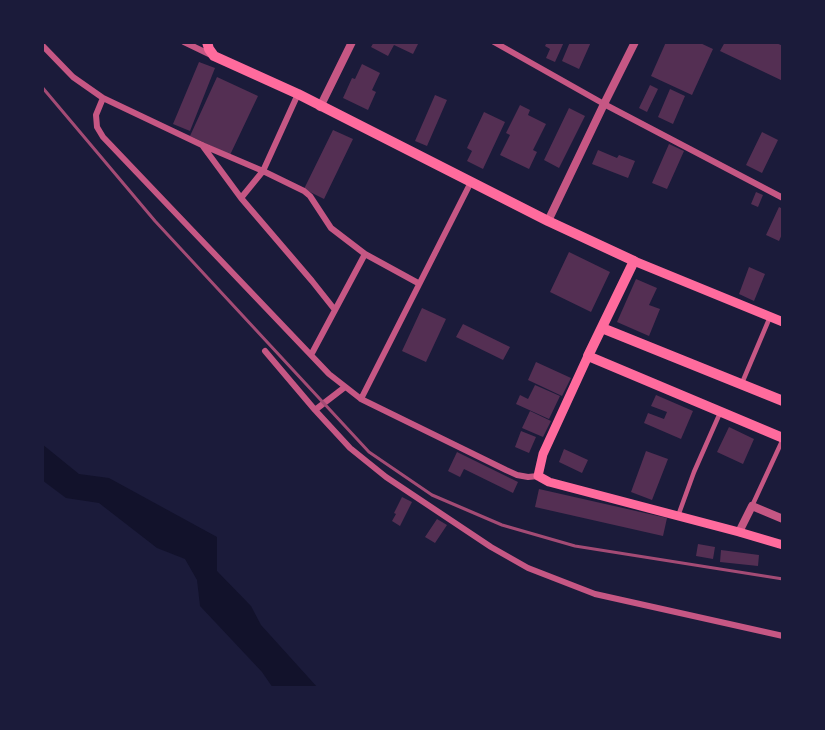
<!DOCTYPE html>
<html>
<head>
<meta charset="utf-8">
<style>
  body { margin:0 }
  #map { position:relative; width:825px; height:730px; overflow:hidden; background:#1b1b3a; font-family:"Nunito Sans",sans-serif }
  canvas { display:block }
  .frame { position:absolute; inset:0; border:44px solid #1b1b3a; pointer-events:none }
</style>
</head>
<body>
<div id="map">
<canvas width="825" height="730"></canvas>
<div class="frame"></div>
</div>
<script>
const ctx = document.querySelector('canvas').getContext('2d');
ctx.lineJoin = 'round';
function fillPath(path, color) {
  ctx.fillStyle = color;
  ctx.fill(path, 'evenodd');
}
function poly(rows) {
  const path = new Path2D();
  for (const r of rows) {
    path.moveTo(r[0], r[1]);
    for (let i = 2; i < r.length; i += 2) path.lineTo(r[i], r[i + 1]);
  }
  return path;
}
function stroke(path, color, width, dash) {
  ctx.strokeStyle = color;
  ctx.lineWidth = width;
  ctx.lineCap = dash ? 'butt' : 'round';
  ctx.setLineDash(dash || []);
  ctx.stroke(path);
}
fillPath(poly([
  [42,444,79,474,109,478,217,537,217,571,251,606,261,625,318,688,273,688,262,672,200,606,197,580,185,559,157,548,99,503,66,498,42,480]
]), '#12122b');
fillPath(poly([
  [374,42,419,42,413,54,394,45,388,56,371,47],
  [547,42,564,42,555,62,546,58,550,49,545,46],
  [570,42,591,42,579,69,562,61],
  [666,42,698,42,713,49,692,95,651,76],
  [725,42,774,42,783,46,783,81,720,51],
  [199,62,215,68,190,131,173,124],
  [362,64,380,73,372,90,376,92,368,110,343,98,352,78,355,79],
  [217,77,258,96,230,155,190,136],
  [650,85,658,89,647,112,639,108],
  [670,89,685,96,673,124,658,117],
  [435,95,447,100,427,146,415,141],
  [520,105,530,110,528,115,546,124,533,150,537,152,529,169,500,155,510,135,506,133],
  [569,108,585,116,559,168,544,160],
  [484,112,505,122,483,169,467,161,472,151,467,148],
  [333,130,353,139,324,199,304,189],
  [762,132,778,140,762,173,746,165],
  [669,144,684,151,667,189,652,183],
  [598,150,617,158,619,155,635,161,628,178,592,164],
  [756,192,763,195,758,207,751,204],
  [779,207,783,209,783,232,779,241,766,235],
  [569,252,610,272,591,312,550,292],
  [749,267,765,274,754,301,739,294],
  [636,279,657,288,649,305,660,309,649,336,617,322],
  [422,308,446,319,426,362,402,351],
  [463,324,510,347,503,360,456,337],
  [536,362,571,378,562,396,528,380],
  [535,385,560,396,549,419,516,404,520,395,528,399],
  [656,395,693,411,681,439,644,423,648,413,664,419,667,412,651,406],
  [530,411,551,421,543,437,522,428],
  [729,427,754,439,743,464,717,452],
  [521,431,536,437,529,453,515,447],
  [564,449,588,460,582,473,559,462],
  [646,451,668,459,652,500,631,492],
  [457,452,518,482,513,493,464,469,460,477,448,471],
  [539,489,667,518,663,536,535,507],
  [402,497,412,502,400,526,392,521,396,514,394,513],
  [437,519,447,525,435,543,425,537],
  [698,544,715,547,713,559,696,556],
  [721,550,759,555,758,566,720,562]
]), '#542f53');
stroke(poly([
  [742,383,770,317],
  [752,506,783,439],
  [678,516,694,472,720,413]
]), '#c65784', 4.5);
stroke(poly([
  [184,42,211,55],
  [494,42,604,104,783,198],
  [42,45,73,77,103,98,202,145,263,171,304,191,310,196,331,228,365,254,418,283],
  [103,98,96,115,97,127,103,137,329,374,361,399,506,470,517,475,528,477,538,476],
  [202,145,241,198,312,281,335,310],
  [241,198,263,171,298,94],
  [265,351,315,410,350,448,386,477,491,547,528,568,595,594,783,636],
  [311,355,365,254],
  [361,399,471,182],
  [315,410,345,387]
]), '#c65784', 6);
stroke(poly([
  [320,107,352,42],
  [548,221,604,104,635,42],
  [739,532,752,506,783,519]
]), '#c65784', 8);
stroke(poly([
  [634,261,783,322],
  [588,356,543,454,538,476,540,477,549,482,739,532,783,545]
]), '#ff6b9d', 9);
stroke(poly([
  [207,42,209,49,214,56,298,94,548,221,634,261,588,356,783,438],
  [602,328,783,401]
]), '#ff6b9d', 10);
stroke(poly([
  [42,87,155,221,369,452,432,495,502,525,575,546,783,579]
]), '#a44b75', 3);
</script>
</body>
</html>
